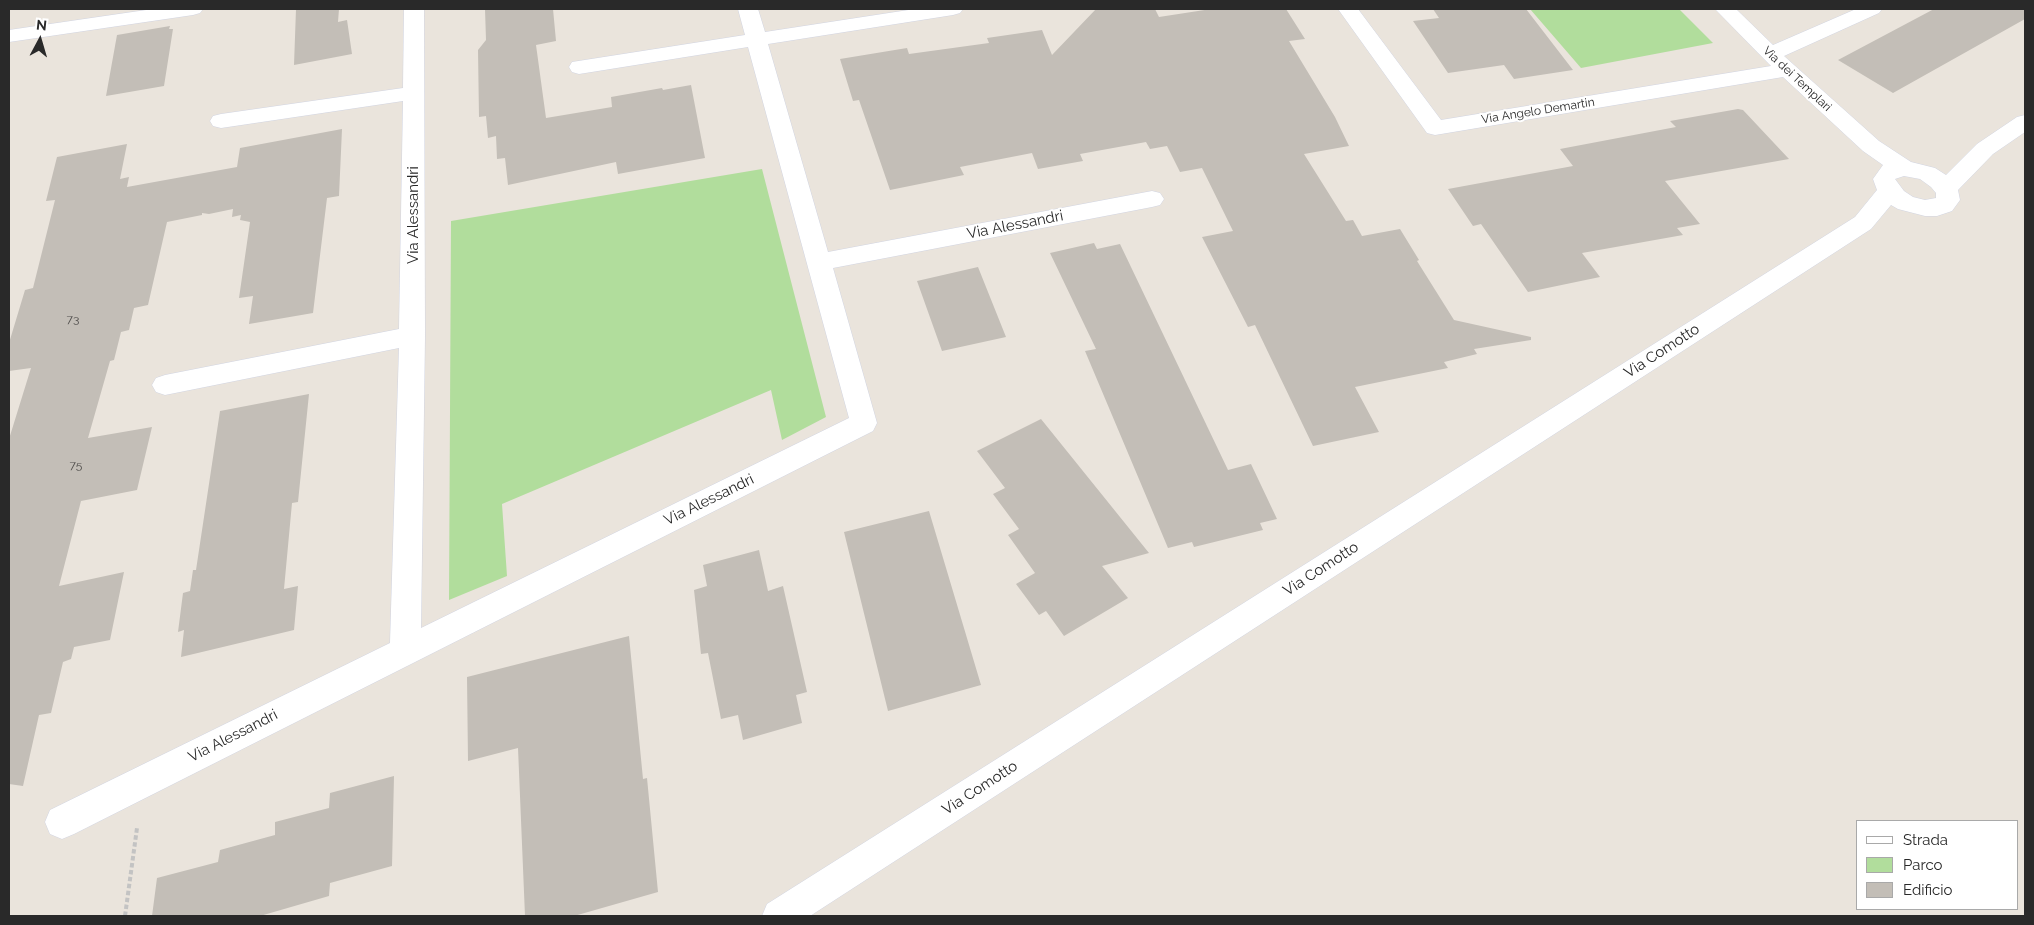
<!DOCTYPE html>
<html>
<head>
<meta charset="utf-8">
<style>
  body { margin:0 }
  #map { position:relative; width:2034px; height:925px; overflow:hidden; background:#eae4dc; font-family:Raleway,sans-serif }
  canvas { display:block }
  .frame { position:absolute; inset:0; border:10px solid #292929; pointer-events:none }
  .legend { position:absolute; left:1856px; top:820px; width:162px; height:90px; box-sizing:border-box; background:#fff; border:1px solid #a9a9a9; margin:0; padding:6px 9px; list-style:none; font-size:15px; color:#292929 }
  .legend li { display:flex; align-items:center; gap:10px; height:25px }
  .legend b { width:25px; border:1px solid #a9a9a9 }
  .north { position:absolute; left:15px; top:15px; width:50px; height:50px; -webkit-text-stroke:4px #fff; paint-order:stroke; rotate:6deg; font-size:14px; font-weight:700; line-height:20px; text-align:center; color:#292929 }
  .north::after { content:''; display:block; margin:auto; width:18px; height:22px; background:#292929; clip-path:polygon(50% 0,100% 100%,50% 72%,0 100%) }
</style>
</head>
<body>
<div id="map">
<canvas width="2034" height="925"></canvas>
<div class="frame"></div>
<ul class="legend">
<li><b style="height:6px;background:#fff"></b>Strada</li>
<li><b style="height:14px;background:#b1dd9c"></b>Parco</li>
<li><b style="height:14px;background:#c3beb7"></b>Edificio</li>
</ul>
<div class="north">N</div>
</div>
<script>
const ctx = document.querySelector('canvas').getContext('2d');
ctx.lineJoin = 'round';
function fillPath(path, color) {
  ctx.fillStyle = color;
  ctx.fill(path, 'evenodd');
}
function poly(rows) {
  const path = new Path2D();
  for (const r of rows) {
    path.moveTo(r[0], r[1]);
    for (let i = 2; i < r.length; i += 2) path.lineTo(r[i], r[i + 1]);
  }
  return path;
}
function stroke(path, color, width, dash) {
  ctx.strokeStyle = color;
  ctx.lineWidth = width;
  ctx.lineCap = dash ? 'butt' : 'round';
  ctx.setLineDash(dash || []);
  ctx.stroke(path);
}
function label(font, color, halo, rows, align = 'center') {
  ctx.font = font + ' Raleway,sans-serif';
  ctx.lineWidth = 4;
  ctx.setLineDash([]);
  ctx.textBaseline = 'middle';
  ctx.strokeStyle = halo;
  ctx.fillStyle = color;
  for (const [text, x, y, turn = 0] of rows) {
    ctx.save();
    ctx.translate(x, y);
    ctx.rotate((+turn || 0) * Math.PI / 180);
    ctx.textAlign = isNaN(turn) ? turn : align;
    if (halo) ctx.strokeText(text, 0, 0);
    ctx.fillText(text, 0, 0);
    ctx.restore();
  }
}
fillPath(poly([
  [1530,9,1679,9,1713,43,1581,68],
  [762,169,826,417,782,440,771,390,502,504,507,576,449,600,451,221]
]), '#b1dd9c');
fillPath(poly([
  [296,9,339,9,338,22,347,20,352,54,294,65],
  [485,9,553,9,556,41,536,45,546,118,612,107,611,97,662,88,663,90,691,85,705,158,618,174,616,162,508,185,505,158,497,159,496,136,488,138,486,116,479,117,478,50,486,40],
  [1096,9,1155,9,1159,17,1211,9,1286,9,1305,39,1289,41,1335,117,1349,146,1304,154,1346,221,1353,220,1362,236,1400,229,1419,260,1417,261,1454,320,1531,337,1531,340,1474,349,1477,354,1444,362,1448,368,1355,387,1379,432,1313,446,1255,325,1248,327,1202,237,1233,231,1202,168,1180,172,1167,146,1150,149,1146,142,1080,154,1083,161,1038,169,1032,153,960,167,964,175,890,190,859,100,853,101,840,59,907,48,909,54,989,43,987,38,1042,30,1052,55],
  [1433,9,1526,9,1573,70,1514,79,1504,65,1448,73,1413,21,1439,18],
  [1934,9,2025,9,2025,19,1893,93,1838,60],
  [170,26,169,29,173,29,164,86,106,96,117,35],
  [1738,109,1743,110,1789,159,1665,181,1700,224,1677,228,1683,235,1582,253,1600,277,1528,292,1481,224,1473,226,1448,189,1573,166,1560,149,1676,127,1670,121],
  [342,129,339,196,327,198,313,313,249,324,253,296,239,298,250,222,240,220,241,215,232,217,233,209,209,214,202,213,202,215,167,222,148,305,134,308,129,330,121,332,114,360,110,361,88,438,152,427,137,490,81,501,59,586,124,572,110,640,74,647,71,659,63,662,51,713,39,715,23,786,9,784,9,439,31,368,9,371,9,343,25,290,33,288,55,200,46,201,57,157,127,144,120,179,129,177,127,187,237,167,240,148],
  [1094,243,1097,249,1120,244,1228,470,1251,464,1277,519,1260,523,1263,530,1194,547,1192,542,1168,548,1085,351,1096,349,1050,253],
  [978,267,1006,337,942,351,917,281],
  [309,394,298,502,292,503,284,589,298,586,294,630,181,657,184,630,178,632,183,593,190,591,193,570,196,570,220,411],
  [1041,419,1149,553,1102,566,1128,598,1064,636,1046,611,1039,615,1016,584,1035,573,1008,535,1019,529,993,494,1005,488,977,451],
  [929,511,981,685,888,711,844,532],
  [759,550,768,591,783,586,807,692,796,695,802,723,743,740,738,715,721,719,708,653,701,654,694,590,707,586,703,565],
  [629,636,643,779,647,778,658,892,574,916,525,916,518,748,468,761,467,677],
  [394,776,392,866,330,883,329,896,260,916,152,916,157,878,218,862,220,850,275,835,275,822,329,808,330,793]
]), '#c3beb7');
const minor = poly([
  [153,9,203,9,200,13,193,15,9,42,9,30,153,9],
  [404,9,424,9,425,336,421,628,849,418,748,47,579,74,572,72,569,67,572,62,745,35,738,9,758,9,765,32,915,9,963,9,960,13,953,15,768,44,828,252,1152,191,1160,193,1164,199,1160,205,1152,207,833,268,877,423,873,431,74,834,62,839,50,834,45,822,50,810,390,643,399,348,165,395,156,392,152,385,156,378,165,375,399,329,403,101,221,128,213,126,210,121,213,116,221,114,403,88,404,9],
  [1338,9,1358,9,1441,120,1771,66,1715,9,1736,9,1773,45,1856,9,1882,9,1879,13,1784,56,1879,141,1911,162,1935,168,1946,175,1977,144,2017,117,2025,115,2025,132,1993,154,1958,190,1960,200,1952,211,1937,216,1925,216,1898,209,1891,205,1871,229,810,916,762,916,767,904,1855,217,1877,190,1873,179,1883,165,1863,151,1783,77,1435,135,1427,133,1338,9],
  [1904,176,1920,179,1931,187,1936,193,1936,198,1925,200,1913,197,1904,191,1895,179,1904,176]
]);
stroke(minor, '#d1d4e1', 1);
stroke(poly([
  [125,916,137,828]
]), '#c3c3c3', 4, [4.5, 2.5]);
fillPath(minor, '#fff');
label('12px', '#292929', '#fff', [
  ["Via dei Templari",1797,79,43],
  ["Via Angelo Demartin",1538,111,-9]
]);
label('12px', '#504e4c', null, [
  ["73",73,319],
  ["75",76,465]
]);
label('15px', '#292929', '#fff', [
  ["Via Alessandri",413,215,-90],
  ["Via Alessandri",1015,225,-11],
  ["Via Comotto",1662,351,-33],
  ["Via Alessandri",709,500,-26],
  ["Via Comotto",1321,569,-33],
  ["Via Alessandri",233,736,-27],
  ["Via Comotto",980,788,-33]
]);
</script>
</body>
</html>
